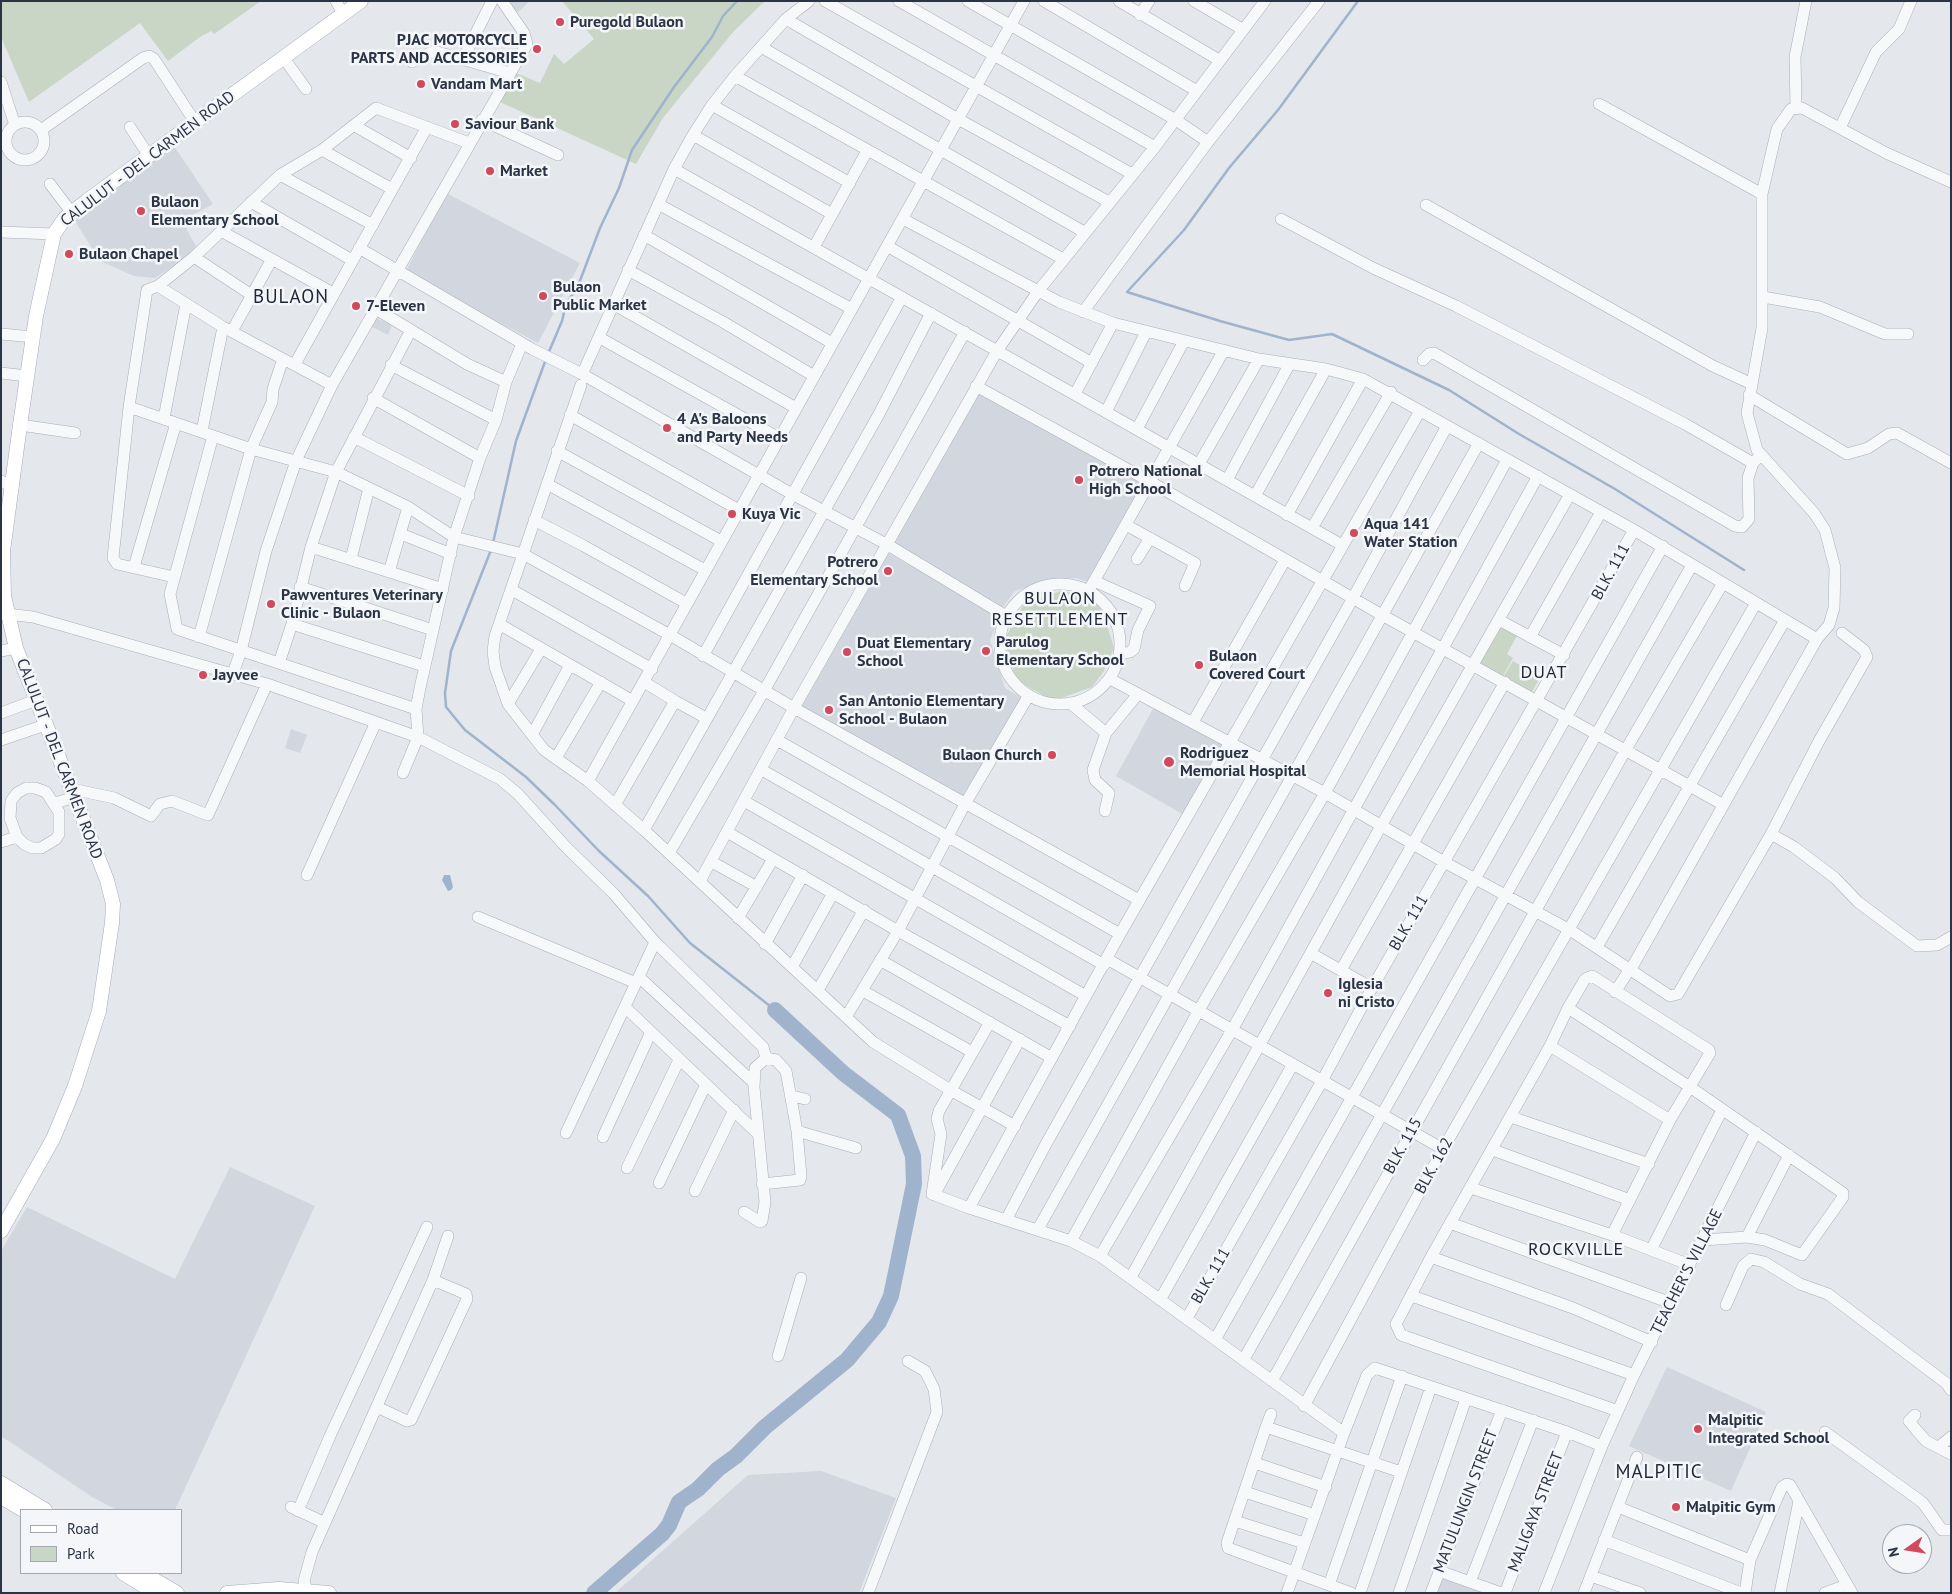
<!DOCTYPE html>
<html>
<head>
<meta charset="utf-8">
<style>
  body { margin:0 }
  #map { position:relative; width:1952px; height:1594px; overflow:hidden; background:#e4e7ec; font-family:"PT Sans",sans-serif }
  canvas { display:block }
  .frame { position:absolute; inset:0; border:2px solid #2b3445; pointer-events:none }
  .legend { position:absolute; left:20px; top:1509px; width:162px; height:65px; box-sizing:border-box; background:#f4f6f9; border:1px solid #a4a8b1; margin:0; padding:6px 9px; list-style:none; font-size:15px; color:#2b3445 }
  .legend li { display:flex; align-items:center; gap:10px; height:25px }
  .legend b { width:25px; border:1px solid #a4a8b1 }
  .north { position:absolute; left:1882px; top:1524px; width:50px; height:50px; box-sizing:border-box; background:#f4f6f9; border:1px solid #a4a8b1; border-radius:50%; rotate:257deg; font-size:14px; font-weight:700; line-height:20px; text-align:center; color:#2b3445 }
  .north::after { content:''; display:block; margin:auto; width:18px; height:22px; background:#d1495b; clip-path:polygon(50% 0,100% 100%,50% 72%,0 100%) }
</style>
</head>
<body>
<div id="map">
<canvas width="1952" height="1594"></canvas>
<div class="frame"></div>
<ul class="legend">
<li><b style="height:6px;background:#fff"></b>Road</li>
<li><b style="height:14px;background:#c9d6c5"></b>Park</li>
</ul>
<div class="north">N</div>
</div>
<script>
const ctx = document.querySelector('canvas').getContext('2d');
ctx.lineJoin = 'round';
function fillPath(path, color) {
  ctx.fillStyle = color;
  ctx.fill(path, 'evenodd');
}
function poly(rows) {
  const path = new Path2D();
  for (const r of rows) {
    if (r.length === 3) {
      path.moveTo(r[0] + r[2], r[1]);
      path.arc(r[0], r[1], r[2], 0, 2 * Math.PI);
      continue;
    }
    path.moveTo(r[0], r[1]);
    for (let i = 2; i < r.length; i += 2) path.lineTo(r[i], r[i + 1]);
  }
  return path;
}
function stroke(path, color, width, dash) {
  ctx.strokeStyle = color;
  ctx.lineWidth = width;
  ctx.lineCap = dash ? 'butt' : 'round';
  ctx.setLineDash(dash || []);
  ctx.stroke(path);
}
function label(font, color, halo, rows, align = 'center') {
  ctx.font = font + ' "PT Sans",sans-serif';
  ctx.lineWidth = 5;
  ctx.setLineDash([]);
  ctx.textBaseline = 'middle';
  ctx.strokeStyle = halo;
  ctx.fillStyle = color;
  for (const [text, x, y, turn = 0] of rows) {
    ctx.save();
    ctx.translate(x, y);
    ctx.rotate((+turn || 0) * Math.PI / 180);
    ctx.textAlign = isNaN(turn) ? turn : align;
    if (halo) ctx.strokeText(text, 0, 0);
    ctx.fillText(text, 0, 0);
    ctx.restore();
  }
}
fillPath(poly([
  [509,1,530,1,517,13],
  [174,146,213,204,182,221,198,250,155,278,134,276,100,261,73,218],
  [446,193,580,263,538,343,405,273],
  [376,318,392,325,388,335,372,327],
  [976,392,1145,484,1090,583,1076,578,1051,580,1015,591,1003,607,892,544],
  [886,552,1000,616,990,640,1005,688,1024,699,964,798,799,708],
  [1154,707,1223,744,1184,815,1116,776],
  [291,729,307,735,300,753,285,748],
  [230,1167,315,1206,175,1510,117,1510,92,1497,1,1436,1,1251,27,1207,175,1279],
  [1667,1367,1766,1412,1731,1491,1629,1446],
  [821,1471,896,1498,859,1593,615,1593,748,1475],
  [1443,1574,1494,1593,1435,1593]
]), '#d2d6de');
fillPath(poly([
  [1,1,261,1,214,34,211,31,200,37,168,61,140,23,29,102,1,37],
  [562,1,765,1,734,31,680,97,663,118,636,164,500,102,516,73,540,83,554,54,564,64,594,39],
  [1061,591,1083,594,1094,599,1103,612,1114,648,1104,671,1092,687,1053,701,1016,680,1004,640,1025,602],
  [1500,624,1518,634,1507,654,1513,658,1503,676,1478,662],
  [1513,661,1540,677,1532,692,1504,676]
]), '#c9d6c5');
fillPath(poly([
  [444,875,450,875,453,887,451,890,448,891,442,880]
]), '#9fb4cc');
stroke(poly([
  [1358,1,1278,110,1229,168,1184,230,1127,292,1220,321,1289,340,1332,334,1449,390,1519,434,1615,489,1744,570],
  [548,354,562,321,566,304,578,286,600,228,619,188,632,150,674,87,712,37,723,16,737,1],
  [493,543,516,441,546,359],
  [491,550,451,651,445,693,446,707,465,730,526,777,555,805,599,851,648,896,690,943,775,1010]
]), '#9fb4cc', 2.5);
stroke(poly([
  [594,1593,662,1534,669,1525,679,1502,698,1489,718,1469,736,1456,765,1427,847,1360,879,1322,891,1296,914,1184,913,1156,898,1115,843,1073,775,1010]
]), '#9fb4cc', 16);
const minor = poly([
  [336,1,343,14],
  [825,1,1132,174],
  [899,1,1155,147],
  [968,1,1176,120,1208,142],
  [1044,1,1197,91],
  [1119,1,1219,60],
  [1194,1,1242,29],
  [1140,15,1149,1],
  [786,19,958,119,1109,202],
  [761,47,1084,232],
  [283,57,306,89],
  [463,59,492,1],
  [412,62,434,51,510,73],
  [735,76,1063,259],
  [1,82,15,125],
  [1599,104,1762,194],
  [712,105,850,183],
  [1796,107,1795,57,1806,1],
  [482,120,558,155],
  [25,141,19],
  [355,126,411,158],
  [130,127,149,156],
  [1840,128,1876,52,1899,29,1911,1],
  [41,130,143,58,149,56,154,59,195,122],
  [693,135,832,214],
  [322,150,392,189],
  [674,169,1342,545],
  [280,175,373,225],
  [50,184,72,213],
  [251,202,352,260],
  [658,204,852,309],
  [1426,205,1713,366,1752,384],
  [903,219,1059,302,1113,323,1259,359,1326,369,1363,379,1634,530,1817,639],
  [1281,219,1373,268,1456,306,1685,424,1753,463],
  [221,231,333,293],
  [1,232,54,234],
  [644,235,832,343],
  [887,246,1092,363],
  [814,247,867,151],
  [359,248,532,349,582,374,792,494,888,545,1006,616],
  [194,257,253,296],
  [628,270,723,322,814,376],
  [158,286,223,327,332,385],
  [1763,297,1820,307,1885,334,1908,334],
  [613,304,796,408],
  [376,309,467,364,506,382],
  [1083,312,1208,142,1319,1],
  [232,331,272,259],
  [1,334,33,337],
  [600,338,779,438],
  [1423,360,1429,354,1434,353,1735,526,1742,527,1749,519,1748,478,1753,463,1758,458],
  [295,364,427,127],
  [391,365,496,420],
  [585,368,674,169,693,135,712,105,735,76,786,19,809,1],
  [1,373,27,376],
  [581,385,495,636,493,651,495,667,508,704,544,750,588,781,644,830,873,1042,952,1091,1015,1126],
  [976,386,1149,481,1382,615,1722,804],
  [1075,394,1113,323],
  [1749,395,1847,454,1868,448,1889,434,1897,433,1951,463],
  [373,398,480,458],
  [129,407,251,449,336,472,408,507,454,537,523,554,670,635,794,708,1139,900],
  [1106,412,1146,332],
  [570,415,739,510],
  [164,418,186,304],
  [20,425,75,433],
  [1137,429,1184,341],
  [202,431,223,327],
  [213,436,170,594,177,629,416,709],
  [354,437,469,496],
  [557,451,721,541],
  [1199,464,1259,359],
  [1227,480,1289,365],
  [1,481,13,487],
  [547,484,705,570],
  [1255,496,1326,369],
  [1287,515,1363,379],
  [534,520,584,546,686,603],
  [1126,525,1195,563,1185,586],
  [1312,528,1391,392],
  [401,534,451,554],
  [311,547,443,589],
  [351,559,369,488],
  [1137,559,1150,538],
  [134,567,176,423],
  [389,572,408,507],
  [174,577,117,564,113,558,129,407,147,290,158,286,194,257,280,175,322,150,376,108,469,143],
  [1094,581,1150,606,1138,630,1134,649,1130,652,1121,654],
  [1060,644,60],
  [300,587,433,630],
  [512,590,652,669],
  [1089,590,1224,350],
  [7,614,33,617,267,684,418,737,500,779,518,794,565,846,614,894,655,942,763,1047,766,1058,755,1068,754,1087,765,1202,762,1221,760,1222,744,1212],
  [1499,620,1564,655],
  [292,624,424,666],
  [499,624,633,701],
  [199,637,251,449,272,402,273,389,283,359],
  [1530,637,1601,512],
  [1,651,16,648],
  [703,656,902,297],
  [279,663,292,624,311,547,336,472,411,330],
  [233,673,241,651,266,551,296,461,332,385,527,44,524,33,502,1],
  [1112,680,1325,793,1444,862,1570,930,1670,996,1678,994,1771,834,1819,741,1867,657,1864,650,1842,633],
  [675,701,706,718],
  [1070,703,1106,733],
  [508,704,541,649],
  [1,713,36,700],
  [1193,722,1285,560],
  [532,735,570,665],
  [1,740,45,725],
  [777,740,1120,934],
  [556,758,601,682],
  [762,770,1104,965],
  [403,773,418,737,416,709,420,688,454,537,480,458,496,420,506,382,522,344],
  [588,781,1024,1],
  [26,788,35,788,46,792,59,812,59,834,56,839,41,848,32,848,24,844,17,837,10,818,11,801,17,793,26,788],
  [72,789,114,798,151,816,160,804,172,801,208,815,267,684],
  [744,801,1086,996],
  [55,803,75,797],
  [615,805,675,701,644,682],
  [1105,811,1109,793,1095,780,1093,770,1106,733,1138,694],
  [644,830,879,414,931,313],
  [727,832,898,931,1070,1026],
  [1771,834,1794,847,1835,878,1858,902,1917,946,1937,945,1951,937],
  [1,842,17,837],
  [669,853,764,691,965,332],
  [712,862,757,887],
  [307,875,376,722],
  [700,881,794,708,997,351,1039,290,1155,147,1265,1],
  [478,917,636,983],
  [738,918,773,859],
  [765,944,803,875],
  [1597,947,1785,620],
  [1312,954,1372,988],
  [1107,959,1443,1149],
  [880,960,1052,1058],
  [792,967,833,893],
  [1631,969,1817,639,1829,625,1834,608,1835,568,1825,530,1814,513,1757,450,1747,413,1762,328,1762,194,1777,129,1791,109,1802,108,1886,153,1951,182],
  [1341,970,1505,682],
  [639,977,754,1083],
  [818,990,864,910],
  [863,991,972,1052],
  [1615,992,1626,975],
  [625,1007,756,1132],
  [1568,1008,1690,1087,1843,1193,1843,1197,1802,1255,1765,1240,1747,1237,1703,1240],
  [846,1017,898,931,965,804,1029,695],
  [990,1022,939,1111,937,1119,941,1134,932,1194,969,1208,1071,1241,1100,1256,1344,1433],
  [1550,1046,1670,1120],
  [792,1096,805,1099],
  [1511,1117,1649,1164],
  [797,1131,856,1148],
  [566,1133,655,942],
  [603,1137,651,1032],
  [1493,1150,1630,1200],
  [627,1168,679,1060],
  [659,1183,706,1084],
  [762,1184,800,1180,801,1176,797,1131,786,1071,776,1060,766,1058],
  [1471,1188,1612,1235,1690,1265],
  [695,1191,734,1110],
  [934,1195,1020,1039],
  [969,1208,1120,934,1420,411],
  [1006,1220,1046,1144,1353,598,1447,426],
  [1450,1223,1671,1303],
  [1038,1229,1479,443],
  [1612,1235,1670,1120,1710,1053,1709,1050,1592,976,1585,979,1568,1008,1550,1046,1431,1257,1396,1324,1401,1335,1618,1411],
  [1747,1237,1789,1155],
  [1071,1241,1199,1010,1325,793,1507,460],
  [1651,1250,1722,1110],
  [1100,1256,1232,1030,1538,476],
  [1431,1257,1573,1308,1652,1342],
  [1131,1277,1381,826,1569,496],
  [1412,1296,1634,1375],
  [1160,1300,1293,1064],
  [1726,1305,1743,1266,1751,1259,1764,1262,1800,1284,1828,1294,1946,1383,1951,1390],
  [1187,1318,1322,1081,1372,988,1634,530],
  [1216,1338,1663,546],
  [778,1356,801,1278],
  [1244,1359,1692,565],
  [1272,1381,1625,751,1723,583],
  [1304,1406,1443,1149,1756,603],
  [377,1407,407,1421,411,1420,467,1299,466,1294,433,1280],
  [1915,1415,1909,1421,1918,1432,1926,1441,1951,1454],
  [1266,1427,1271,1414],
  [1825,1432,1915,1497,1923,1503,1942,1530,1951,1530],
  [1940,1446,1951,1437],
  [1255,1463,1326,1487],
  [1245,1492,1315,1515],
  [291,1507,325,1523],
  [1618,1507,1750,1560],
  [298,1511,330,1436,427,1227],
  [1235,1521,1304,1543],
  [1604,1540,1741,1593],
  [1439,1571,1501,1593],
  [1591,1576,1640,1593],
  [1470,1582,1533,1420],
  [1329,1585,1402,1376],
  [308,1593,304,1581,312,1552,433,1280,448,1236],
  [868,1593,937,1412,934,1389,925,1371,908,1361],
  [1287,1593,1344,1433,1367,1375,1375,1368,1567,1432,1602,1446],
  [1351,1593,1228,1548,1227,1543,1266,1427,1401,1472],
  [1360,1593,1431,1387],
  [1399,1593,1466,1399],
  [1431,1593,1502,1410],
  [1505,1593,1567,1432],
  [1544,1593,1602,1446,1634,1375,1756,1132],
  [1584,1593,1637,1457],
  [1745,1593,1750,1560,1782,1487,1787,1484,1790,1485,1852,1593],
  [1780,1593,1799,1501],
  [1825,1593,1847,1585]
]);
const major = poly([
  [1,1231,53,1139,75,1086,99,1011,112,923,113,904,107,880,16,648,4,596,3,551,20,425,36,316,54,234,65,218,88,200,361,1],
  [1,1483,45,1510],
  [1,1497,23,1510],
  [123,1573,155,1593],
  [143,1573,177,1593],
  [227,1593,279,1589,329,1593]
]);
stroke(minor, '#a9aeb7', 12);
stroke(major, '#a3abb8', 15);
stroke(minor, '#f7f8fa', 11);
stroke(major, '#fff', 14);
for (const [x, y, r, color] of [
  [560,22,5,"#d1495b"],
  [537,49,5,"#d1495b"],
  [421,84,5,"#d1495b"],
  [455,124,5,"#d1495b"],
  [490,171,5,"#d1495b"],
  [141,211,5,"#d1495b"],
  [69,254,5,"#d1495b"],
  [543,296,5,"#d1495b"],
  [356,306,5,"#d1495b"],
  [667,428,5,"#d1495b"],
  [1079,480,5,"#d1495b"],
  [732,514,5,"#d1495b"],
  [1354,533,5,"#d1495b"],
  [888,571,5,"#d1495b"],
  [271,604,5,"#d1495b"],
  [986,651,5,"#d1495b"],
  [847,652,5,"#d1495b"],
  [1199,665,5,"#d1495b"],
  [203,675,5,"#d1495b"],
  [829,710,5,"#d1495b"],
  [1052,755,5,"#d1495b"],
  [1169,762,6,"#d1495b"],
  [1328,993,5,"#d1495b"],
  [1698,1429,5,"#d1495b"],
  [1676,1507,5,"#d1495b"]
]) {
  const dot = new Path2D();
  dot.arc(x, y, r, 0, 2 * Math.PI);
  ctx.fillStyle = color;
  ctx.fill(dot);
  stroke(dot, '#f4f6f9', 2);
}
label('bold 16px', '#2b3445', '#f4f6f9', [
  ["Puregold Bulaon",570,22],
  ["PJAC MOTORCYCLE",527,40,"right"],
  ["PARTS AND ACCESSORIES",527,58,"right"],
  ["Vandam Mart",431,84],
  ["Saviour Bank",465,124],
  ["Market",500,171],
  ["Bulaon",151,202],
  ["Elementary School",151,220],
  ["Bulaon Chapel",79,254],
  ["Bulaon",553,287],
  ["Public Market",553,305],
  ["7-Eleven",366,306],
  ["4 A's Baloons",677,419],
  ["and Party Needs",677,437],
  ["Potrero National",1089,471],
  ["High School",1089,489],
  ["Kuya Vic",742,514],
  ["Aqua 141",1364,524],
  ["Water Station",1364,542],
  ["Potrero",878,562,"right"],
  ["Elementary School",878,580,"right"],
  ["Pawventures Veterinary",281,595],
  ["Clinic - Bulaon",281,613],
  ["Parulog",996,642],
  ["Elementary School",996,660],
  ["Duat Elementary",857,643],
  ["School",857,661],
  ["Bulaon",1209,656],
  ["Covered Court",1209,674],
  ["Jayvee",213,675],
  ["San Antonio Elementary",839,701],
  ["School - Bulaon",839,719],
  ["Rodriguez",1180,753],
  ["Memorial Hospital",1180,771],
  ["Bulaon Church",1042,755,"right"],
  ["Iglesia",1338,984],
  ["ni Cristo",1338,1002],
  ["Malpitic",1708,1420],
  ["Integrated School",1708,1438],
  ["Malpitic Gym",1686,1507]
], 'left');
label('16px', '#2b3445', '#f4f6f9', [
  ["CALULUT - DEL CARMEN ROAD",148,159,-37],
  ["BLK. 111",1611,572,-61],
  ["CALULUT - DEL CARMEN ROAD",59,759,69],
  ["BLK. 111",1409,923,-60],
  ["BLK. 115",1403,1146,-61],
  ["BLK. 162",1434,1166,-61],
  ["TEACHER'S VILLAGE",1687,1272,-63],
  ["BLK. 111",1211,1276,-60],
  ["MATULUNGIN STREET",1466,1501,-69],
  ["MALIGAYA STREET",1536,1512,-69]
]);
ctx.letterSpacing = '1px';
label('18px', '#1d2536', '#f4f6f9', [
  ["BULAON",1060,599],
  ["RESETTLEMENT",1060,620],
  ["DUAT",1544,673],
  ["ROCKVILLE",1576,1250]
]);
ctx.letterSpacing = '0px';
ctx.letterSpacing = '1px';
label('19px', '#1d2536', '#f4f6f9', [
  ["BULAON",291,298],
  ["MALPITIC",1659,1473]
]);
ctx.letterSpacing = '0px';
</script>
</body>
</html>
